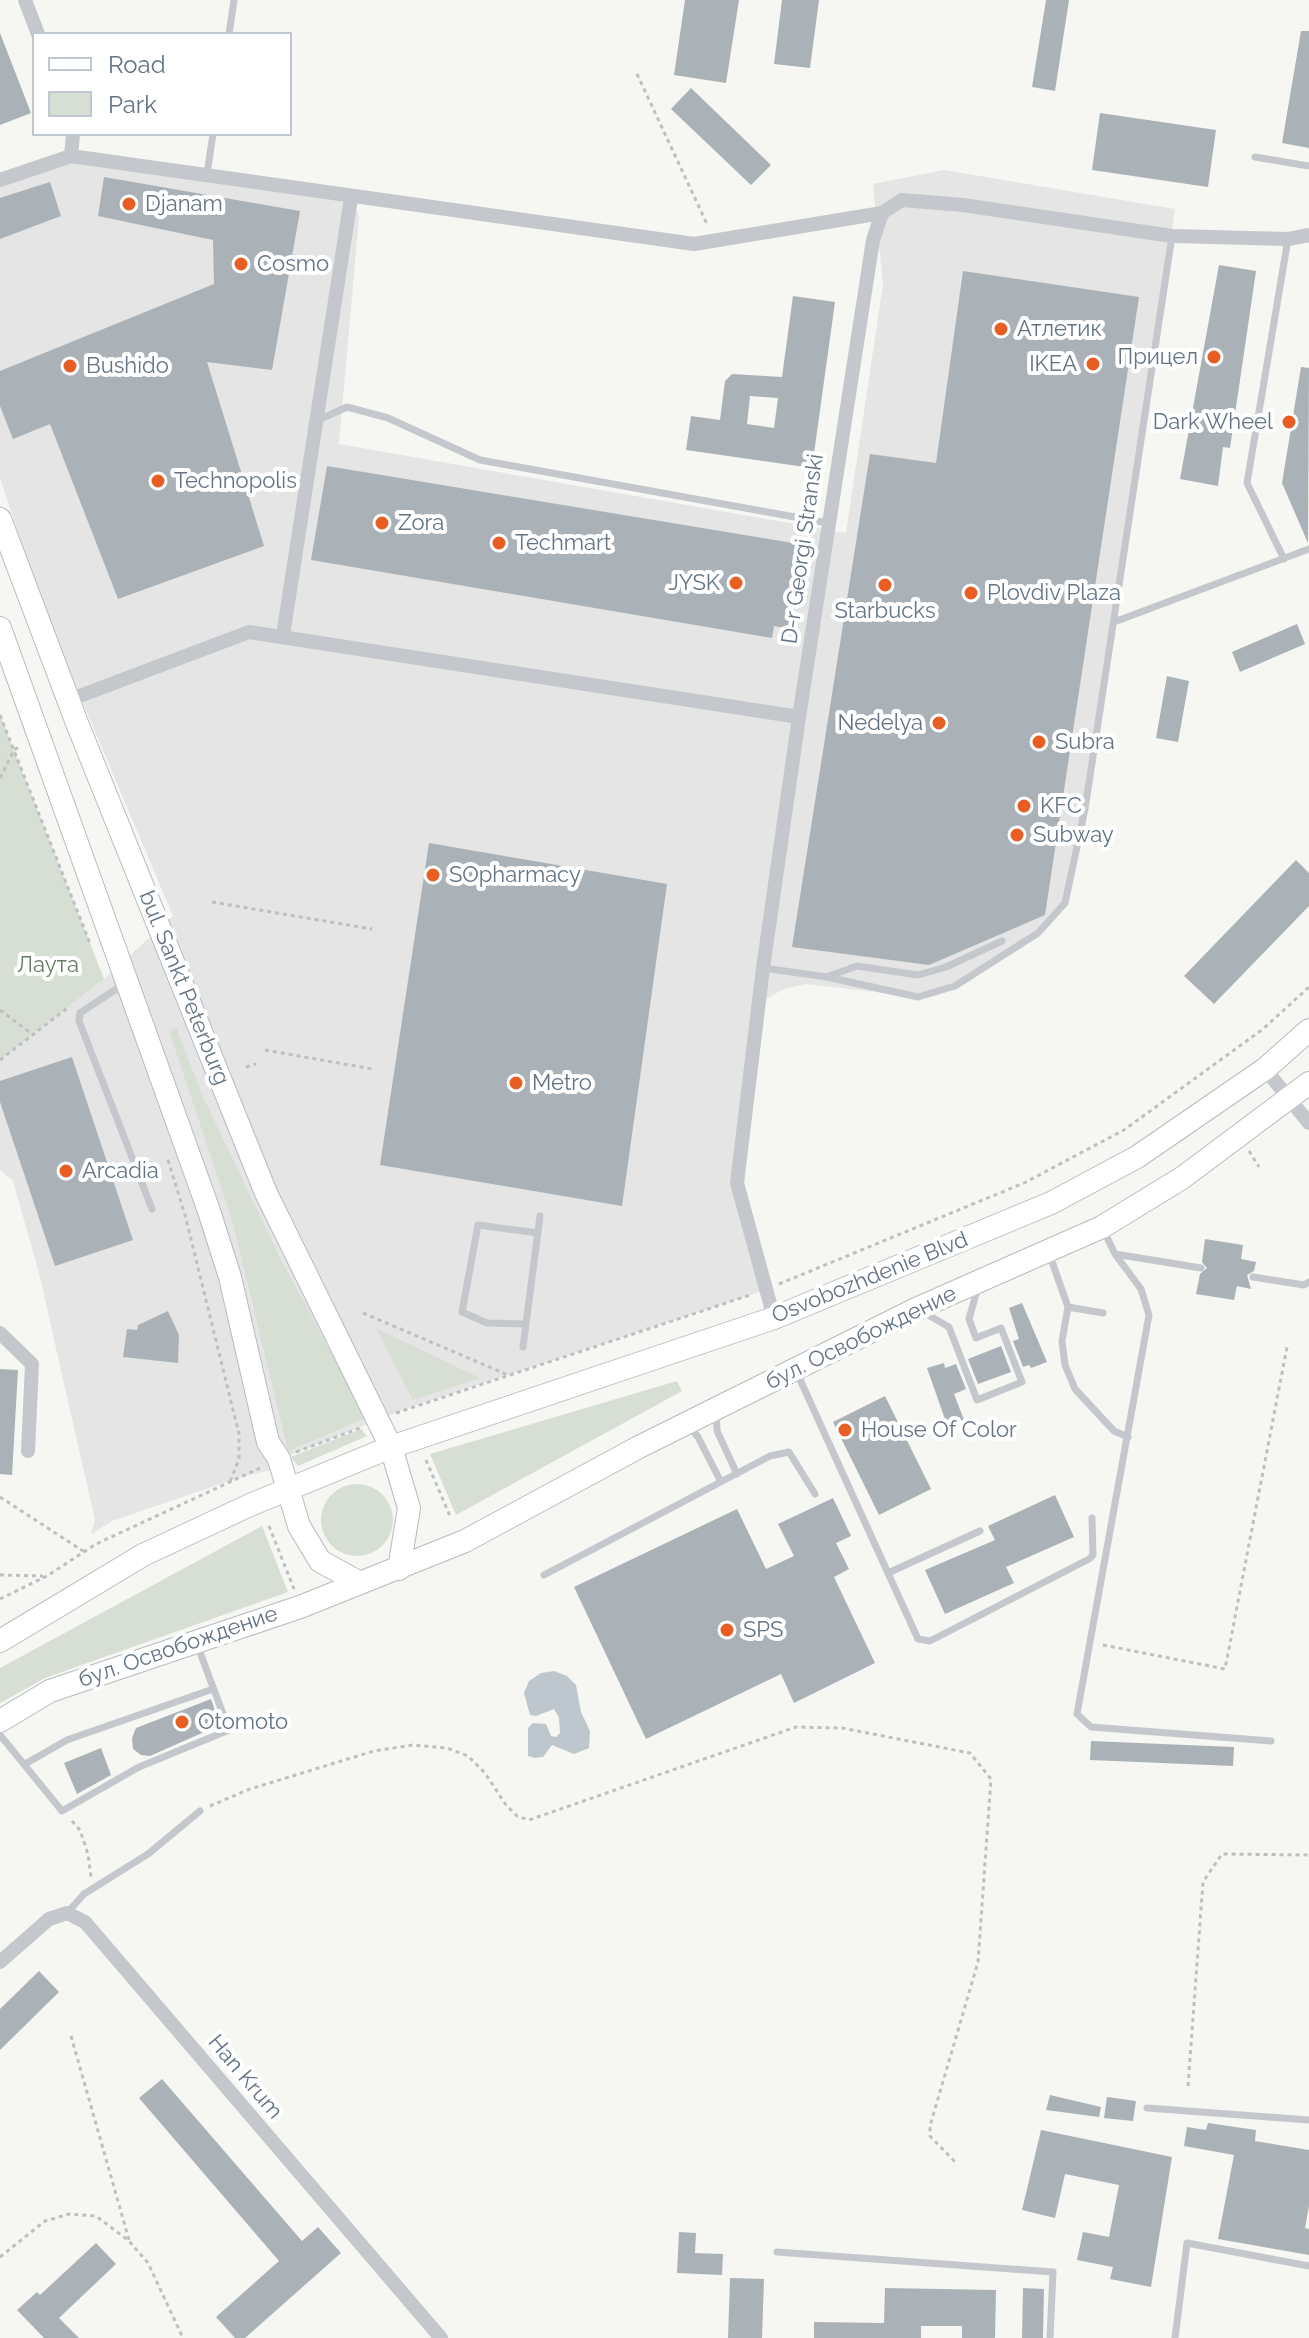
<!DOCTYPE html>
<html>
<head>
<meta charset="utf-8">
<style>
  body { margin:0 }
  #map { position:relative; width:1309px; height:2338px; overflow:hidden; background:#f6f6f3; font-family:Raleway,sans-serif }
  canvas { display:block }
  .legend { position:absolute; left:32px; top:32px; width:260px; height:104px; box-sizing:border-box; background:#fff; border:2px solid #c1c7ce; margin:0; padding:10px 14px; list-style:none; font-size:24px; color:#647485 }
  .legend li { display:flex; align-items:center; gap:16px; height:40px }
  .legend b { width:40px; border:2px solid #c1c7ce }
</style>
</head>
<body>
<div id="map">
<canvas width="1309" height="2338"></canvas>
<ul class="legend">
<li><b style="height:10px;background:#fff"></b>Road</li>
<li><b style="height:22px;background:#d7ded4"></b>Park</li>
</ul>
</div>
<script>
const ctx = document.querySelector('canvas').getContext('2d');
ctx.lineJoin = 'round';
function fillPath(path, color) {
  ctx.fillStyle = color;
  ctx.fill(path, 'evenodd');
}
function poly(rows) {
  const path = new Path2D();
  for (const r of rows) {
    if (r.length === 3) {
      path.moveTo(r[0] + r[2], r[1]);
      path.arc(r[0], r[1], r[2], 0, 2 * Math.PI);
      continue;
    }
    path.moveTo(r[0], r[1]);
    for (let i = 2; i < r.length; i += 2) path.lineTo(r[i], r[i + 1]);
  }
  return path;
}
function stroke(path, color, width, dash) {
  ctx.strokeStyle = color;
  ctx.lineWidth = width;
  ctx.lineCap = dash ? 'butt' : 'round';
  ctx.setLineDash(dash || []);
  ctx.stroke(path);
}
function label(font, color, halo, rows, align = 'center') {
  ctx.font = font + ' Raleway,sans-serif';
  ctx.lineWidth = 8;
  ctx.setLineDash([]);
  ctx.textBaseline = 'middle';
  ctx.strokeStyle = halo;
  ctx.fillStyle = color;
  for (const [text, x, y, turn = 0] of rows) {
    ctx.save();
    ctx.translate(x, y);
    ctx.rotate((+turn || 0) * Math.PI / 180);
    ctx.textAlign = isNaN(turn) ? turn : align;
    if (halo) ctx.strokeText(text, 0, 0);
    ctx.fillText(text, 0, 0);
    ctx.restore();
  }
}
fillPath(poly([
  [71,156,351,198,359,217,339,444,846,533,883,284,873,184,944,170,1175,209,1085,809,1065,903,1038,933,955,986,918,997,806,984,784,989,760,1002,737,1183,765,1290,408,1408,280,1459,275,1469,241,1477,112,1521,91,1534,95,1520,39,1273,13,1181,0,1170,0,1060,104,979,173,916,45,613,0,478,0,180]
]), '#e4e5e4');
fillPath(poly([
  [0,715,104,979,0,1060],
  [176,1027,203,1097,279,1256,366,1418,288,1451,233,1223,169,1031],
  [376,1328,480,1378,413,1400],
  [677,1381,682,1391,456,1515,430,1454],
  [361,1429,367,1436,298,1466,291,1457],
  [357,1520,36],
  [262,1526,288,1592,45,1678,0,1703,0,1668]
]), '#d7ded4');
fillPath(poly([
  [554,1671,567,1676,576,1685,581,1712,590,1731,589,1748,574,1754,552,1745,543,1757,535,1758,528,1756,528,1728,533,1723,546,1724,551,1736,556,1737,560,1733,559,1718,554,1709,536,1716,530,1715,524,1693,529,1681,541,1673]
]), '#bec7cd');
fillPath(poly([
  [685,0,739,0,726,83,674,75],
  [782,0,819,0,810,68,774,64],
  [1046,0,1069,0,1055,91,1032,87],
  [1301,31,1309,31,1309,148,1282,143],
  [0,33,31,113,0,125],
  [691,88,771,165,751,185,671,109],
  [1100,113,1216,130,1208,187,1092,170],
  [104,177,300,211,272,370,207,362,264,546,118,599,50,424,13,439,0,406,0,371,214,284,213,240,98,216],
  [50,182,61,216,0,239,0,198],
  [1219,265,1256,271,1230,448,1223,447,1218,486,1180,479],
  [963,271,1139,297,1045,915,929,965,792,947,870,454,936,463],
  [793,296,835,302,812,468,686,450,691,416,720,420,725,381,732,374,782,377],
  [750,396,778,398,774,428,747,424],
  [1301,367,1309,368,1308,543,1282,483],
  [327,466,805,545,792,629,774,626,772,638,311,560],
  [1297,624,1305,644,1240,672,1232,652],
  [1167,676,1189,681,1178,742,1156,738],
  [429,843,667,884,622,1206,380,1165],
  [1296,860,1309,873,1309,906,1214,1004,1184,976],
  [72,1057,133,1240,55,1266,0,1102,0,1081],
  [1205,1239,1243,1245,1241,1259,1256,1262,1254,1271,1247,1275,1251,1289,1237,1286,1234,1300,1196,1294,1200,1274,1207,1268,1202,1262],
  [1022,1303,1047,1362,1031,1368,1029,1365,1023,1367,1013,1341,1019,1339,1009,1308],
  [168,1311,179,1335,178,1363,123,1357,127,1329,137,1330,138,1325],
  [1001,1346,1011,1372,978,1384,968,1359],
  [944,1363,945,1368,956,1364,966,1389,954,1394,964,1420,947,1425,927,1368],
  [0,1369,18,1370,12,1475,0,1474],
  [885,1396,931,1489,879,1515,833,1422],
  [1055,1495,1074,1537,1006,1567,1014,1583,945,1614,925,1570,995,1540,988,1526],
  [833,1498,851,1536,836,1543,849,1569,834,1577,875,1663,794,1703,781,1674,646,1739,574,1587,737,1509,766,1569,794,1556,778,1524],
  [211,1699,220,1725,150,1756,141,1755,133,1749,132,1738,136,1728],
  [1091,1741,1234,1747,1233,1766,1090,1760],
  [101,1748,111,1775,77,1794,64,1763],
  [39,1971,59,1992,0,2050,0,2009],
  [162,2079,302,2241,318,2227,341,2253,245,2338,235,2338,216,2317,279,2261,139,2098],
  [1050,2095,1101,2107,1099,2117,1046,2110],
  [1107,2097,1136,2101,1133,2121,1104,2118],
  [1208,2123,1256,2130,1255,2141,1309,2150,1309,2206,1305,2228,1309,2229,1309,2255,1218,2239,1234,2155,1184,2146,1187,2127,1206,2130],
  [1041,2130,1172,2157,1151,2287,1110,2279,1113,2267,1077,2260,1083,2232,1109,2237,1119,2185,1065,2174,1055,2218,1022,2210],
  [679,2232,696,2233,695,2253,723,2254,722,2275,677,2273],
  [96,2243,116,2264,59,2318,79,2338,44,2338,17,2310,37,2292,40,2295],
  [730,2278,764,2279,762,2338,728,2338],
  [885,2288,996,2290,995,2338,962,2338,962,2326,921,2326,921,2338,814,2338,814,2322,884,2323],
  [1023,2288,1044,2289,1043,2338,1022,2338]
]), '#aab2b8');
const primary = poly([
  [0,519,77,723,266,1193,391,1447,409,1508,399,1569],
  [0,628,209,1211,230,1277,268,1442,279,1459,299,1526,320,1561,360,1583],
  [0,1641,143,1555,250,1505,391,1447,774,1318,1051,1203,1137,1157,1265,1069,1309,1030],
  [0,1721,50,1691,300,1607,465,1541,639,1447,916,1309,1102,1227,1182,1178,1309,1083]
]);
stroke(primary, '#b7bbbf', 24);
stroke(poly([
  [637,74,707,224],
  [0,715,91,946],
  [0,778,14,750,19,747],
  [212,902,372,929],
  [0,1010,32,1034],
  [265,1050,372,1069],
  [0,1060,70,1006],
  [246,1067,256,1064],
  [1249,1151,1259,1167],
  [168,1160,185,1215,239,1434,239,1459,230,1482],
  [779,1284,1024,1183,1124,1130,1263,1029,1309,987],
  [363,1313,508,1375],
  [396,1413,750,1295],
  [296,1452,360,1428],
  [426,1460,450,1516],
  [0,1497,83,1551],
  [269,1526,294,1589],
  [0,1575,43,1576],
  [0,1599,47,1576,96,1544,260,1468],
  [1103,1645,1225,1669,1287,1347],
  [210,1806,250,1789,374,1751,413,1745,447,1748,468,1756,485,1773,506,1805,517,1816,529,1820,796,1727,842,1728,970,1753,991,1779,978,1962,930,2126,930,2136,957,2164],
  [72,1821,80,1830,88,1854,91,1877],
  [71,2036,129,2240],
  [1188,2086,1203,1882,1222,1854,1309,1855],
  [0,2257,45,2221,69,2214,96,2216,129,2241,148,2263,183,2338]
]), '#bdc0c2', 3, [4, 4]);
stroke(poly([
  [229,34,234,0],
  [1255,157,1309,166],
  [207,174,213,134],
  [316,421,347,407,388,418,480,460,828,523],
  [1284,559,1247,483,1288,239],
  [1114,622,1309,549],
  [763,968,827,977,918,997,955,986,1038,933,1065,903,1085,809,1172,236],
  [829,976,857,966,918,975,946,967,1002,941],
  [124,984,80,1013,79,1021,152,1209],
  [1103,1229,1115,1254,1201,1268],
  [1049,1253,1068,1307,1103,1313],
  [1115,1254,1141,1289,1149,1315,1077,1714,1091,1727,1271,1741],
  [1253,1277,1304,1285,1309,1282],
  [1068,1307,1062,1341,1065,1365,1075,1389,1114,1431,1128,1437],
  [921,1311,949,1327,977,1400,1022,1382,1001,1328,976,1338,969,1319,978,1287],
  [526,1324,487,1323,462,1312,478,1225,538,1233],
  [523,1347,540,1216],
  [797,1373,918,1639,930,1641,1089,1559,1093,1555,1092,1518],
  [716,1413,717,1431,737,1474],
  [688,1425,698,1437,721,1482],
  [888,1573,980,1531],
  [544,1575,770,1456,789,1452,815,1494],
  [0,1735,62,1811,139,1767,229,1730,198,1647],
  [25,1764,67,1740,213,1689],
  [67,1913,84,1894,148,1854,200,1811],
  [1147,2108,1309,2120],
  [777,2252,1053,2272,1050,2338],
  [1175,2338,1187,2243,1309,2266]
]), '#c4c7cb', 7);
stroke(poly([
  [25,0,38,34],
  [71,156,73,134],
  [0,180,71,156,694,244,882,213],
  [283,635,351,198],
  [69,700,249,632,799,717],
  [1265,1069,1309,1123],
  [774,1318,737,1183,763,968,799,717,873,240,882,213,902,200,963,205,1172,236,1288,239,1309,235],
  [0,1333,32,1364,28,1451],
  [0,1962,49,1919,67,1913,85,1922,441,2338]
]), '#c4c7cb', 14);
stroke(primary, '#fff', 22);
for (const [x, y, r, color] of [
  [129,204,8,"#e75d22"],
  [241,264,8,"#e75d22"],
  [1001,329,8,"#e75d22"],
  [1214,357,8,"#e75d22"],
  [1093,364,8,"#e75d22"],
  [70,366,8,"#e75d22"],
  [1289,422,8,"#e75d22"],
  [158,481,8,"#e75d22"],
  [382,523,8,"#e75d22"],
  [499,543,8,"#e75d22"],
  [736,583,8,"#e75d22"],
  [885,585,8,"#e75d22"],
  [971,593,8,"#e75d22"],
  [939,723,8,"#e75d22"],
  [1039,742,8,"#e75d22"],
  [1024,806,8,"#e75d22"],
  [1017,835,8,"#e75d22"],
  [433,875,8,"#e75d22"],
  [516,1083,8,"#e75d22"],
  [66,1171,8,"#e75d22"],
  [845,1430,8,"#e75d22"],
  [727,1630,8,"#e75d22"],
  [182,1722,8,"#e75d22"]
]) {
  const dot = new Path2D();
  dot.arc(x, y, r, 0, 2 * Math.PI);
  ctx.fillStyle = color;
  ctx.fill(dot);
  stroke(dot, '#fff', 3);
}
label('22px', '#647485', '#fff', [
  ["Djanam",145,204],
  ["Cosmo",257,264],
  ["Атлетик",1017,329],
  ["Прицел",1198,357,"right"],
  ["IKEA",1077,364,"right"],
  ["Bushido",86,366],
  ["Dark Wheel",1273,422,"right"],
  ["Technopolis",174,481],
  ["Zora",398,523],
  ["Techmart",515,543],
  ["JYSK",720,583,"right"],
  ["Plovdiv Plaza",987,593],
  ["Starbucks",885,611,"center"],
  ["Nedelya",923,723,"right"],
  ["Subra",1055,742],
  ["KFC",1040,806],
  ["Subway",1033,835],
  ["SOpharmacy",449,875],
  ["Metro",532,1083],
  ["Arcadia",82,1171],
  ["House Of Color",861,1430],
  ["SPS",743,1630],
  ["Otomoto",198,1722]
], 'left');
label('22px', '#647485', '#fff', [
  ["D-r Georgi Stranski",803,549,-82],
  ["bul. Sankt Peterburg",184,988,68],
  ["Osvobozhdenie Blvd",870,1278,-22],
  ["бул. Освобождение",861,1338,-26],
  ["бул. Освобождение",178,1647,-19],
  ["Han Krum",245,2077,50]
]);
label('22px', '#677c64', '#fff', [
  ["Лаута",48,965]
]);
</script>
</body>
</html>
